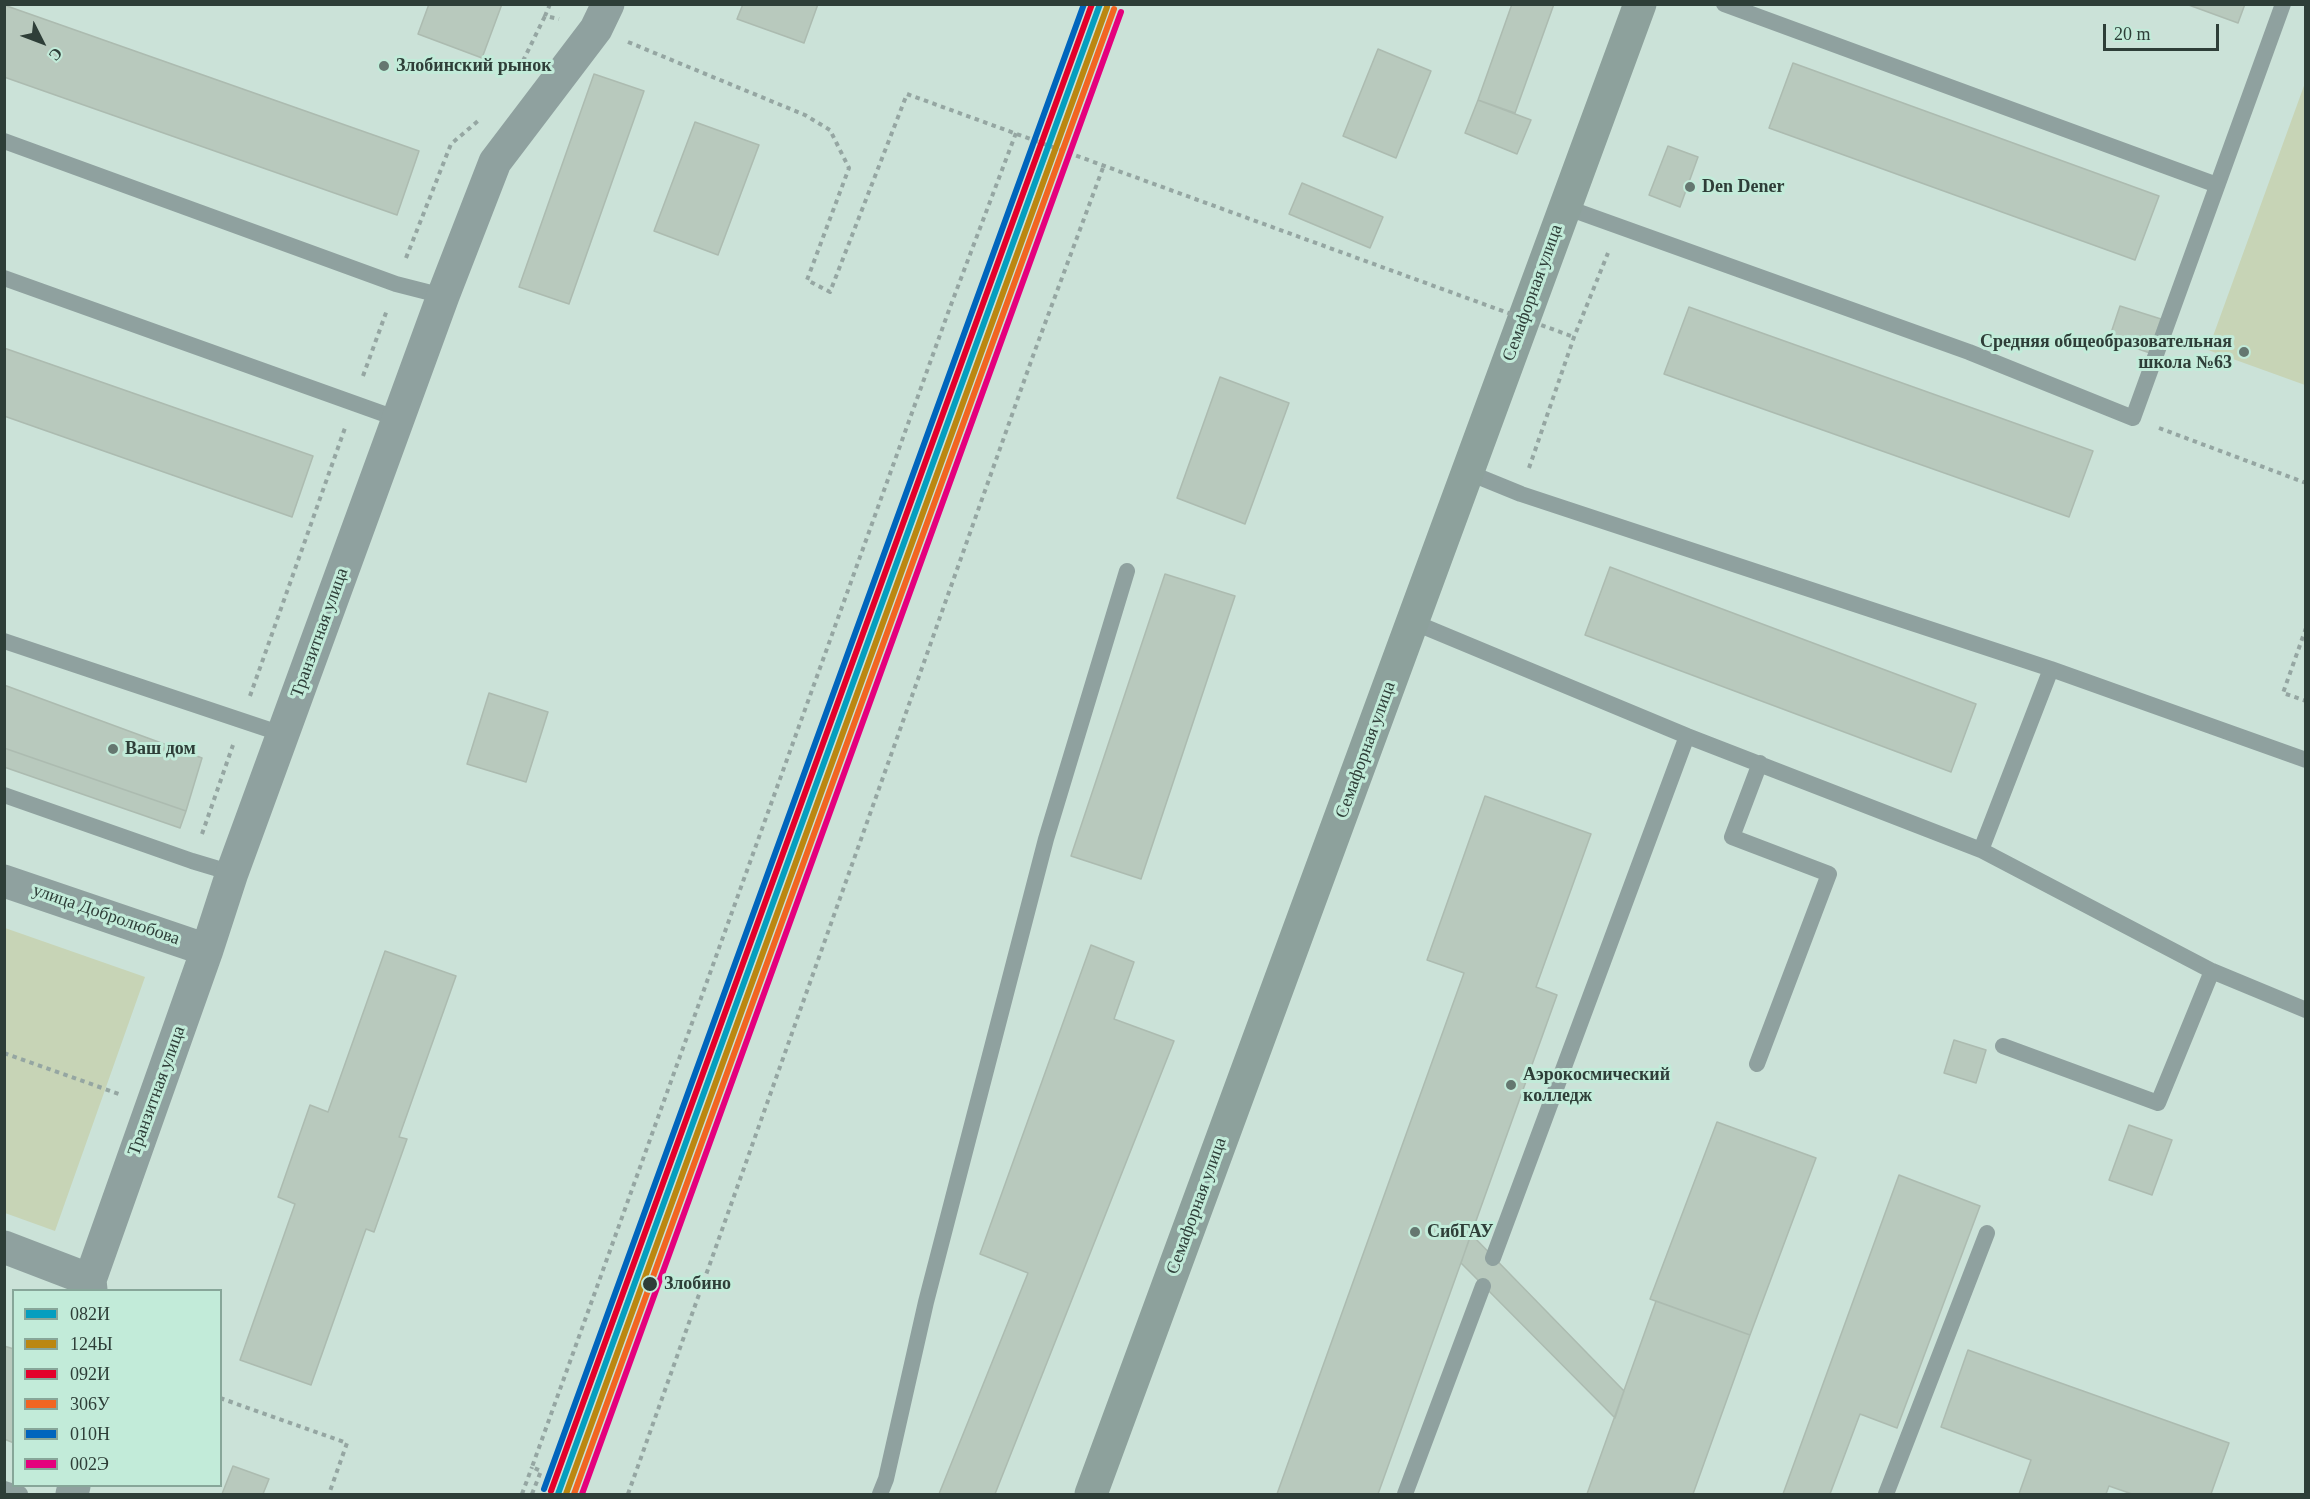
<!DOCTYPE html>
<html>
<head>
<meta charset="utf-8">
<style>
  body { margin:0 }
  #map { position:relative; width:2310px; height:1499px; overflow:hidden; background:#cbe2d8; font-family:Georgia,serif }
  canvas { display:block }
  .frame { position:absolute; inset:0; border:6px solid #2e3e38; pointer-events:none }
  .legend { position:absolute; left:12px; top:1289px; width:210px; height:198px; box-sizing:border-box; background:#c2ebd9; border:2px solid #87a699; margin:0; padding:8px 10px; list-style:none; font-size:18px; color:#2e3e38 }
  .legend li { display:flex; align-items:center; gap:12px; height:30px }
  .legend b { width:30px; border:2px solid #87a699 }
  .north { position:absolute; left:12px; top:12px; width:60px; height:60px; -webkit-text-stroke:4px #c2ebd9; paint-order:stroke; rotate:132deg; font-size:16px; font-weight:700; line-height:24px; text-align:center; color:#2e3e38 }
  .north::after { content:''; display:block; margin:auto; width:21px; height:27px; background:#2e3e38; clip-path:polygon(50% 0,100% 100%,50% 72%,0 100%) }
  .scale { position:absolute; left:2103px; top:24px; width:116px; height:27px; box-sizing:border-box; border:3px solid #2e3e38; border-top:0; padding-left:8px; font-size:18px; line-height:21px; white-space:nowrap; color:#2e3e38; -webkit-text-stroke:4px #c2ebd9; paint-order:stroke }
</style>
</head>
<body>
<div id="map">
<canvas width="2310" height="1499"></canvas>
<div class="frame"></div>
<ul class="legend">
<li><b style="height:8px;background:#059ebf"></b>082И</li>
<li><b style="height:8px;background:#bb8711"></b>124Ы</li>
<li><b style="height:8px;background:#e4002b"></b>092И</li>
<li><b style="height:8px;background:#f26522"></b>306У</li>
<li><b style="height:8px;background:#0065bd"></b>010Н</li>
<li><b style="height:8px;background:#e5007d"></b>002Э</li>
</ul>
<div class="north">С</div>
<div class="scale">20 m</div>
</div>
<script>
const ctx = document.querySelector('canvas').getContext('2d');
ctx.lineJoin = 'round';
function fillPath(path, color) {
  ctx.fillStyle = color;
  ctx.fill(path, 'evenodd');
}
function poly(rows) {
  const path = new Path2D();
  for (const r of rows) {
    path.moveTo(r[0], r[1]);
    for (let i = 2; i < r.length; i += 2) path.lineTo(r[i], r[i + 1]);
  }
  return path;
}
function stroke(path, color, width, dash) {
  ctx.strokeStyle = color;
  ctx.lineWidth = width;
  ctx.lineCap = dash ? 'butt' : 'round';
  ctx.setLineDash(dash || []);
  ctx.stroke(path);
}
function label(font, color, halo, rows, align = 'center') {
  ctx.font = font + ' Georgia,serif';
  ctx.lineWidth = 6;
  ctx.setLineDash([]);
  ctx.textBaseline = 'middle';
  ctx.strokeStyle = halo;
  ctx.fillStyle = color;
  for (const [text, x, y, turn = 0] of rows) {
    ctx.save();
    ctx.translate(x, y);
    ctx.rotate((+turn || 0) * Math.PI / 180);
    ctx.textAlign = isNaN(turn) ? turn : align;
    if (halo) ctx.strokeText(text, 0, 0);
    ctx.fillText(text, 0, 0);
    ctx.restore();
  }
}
fillPath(poly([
  [2305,83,2305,385,2208,350],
  [5,928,145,977,55,1231,5,1213]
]), '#c7d4b6');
const building = poly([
  [429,4,502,4,482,58,418,34,429,4],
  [743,4,818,4,804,43,737,19,743,4],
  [1512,4,1554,4,1515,113,1478,100,1512,4],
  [2186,4,2245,4,2238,23,2186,4],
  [4,5,419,151,397,215,4,77,4,5],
  [1378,49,1431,71,1396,158,1343,136,1378,49],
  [1793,63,2159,196,2135,260,1769,128,1793,63],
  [594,74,644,91,569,304,519,287,594,74],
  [1478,100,1531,120,1517,154,1465,133,1478,100],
  [695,122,759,145,718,255,654,231,695,122],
  [1668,146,1698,157,1680,207,1649,195,1668,146],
  [1302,183,1383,217,1370,248,1289,214,1302,183],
  [2120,306,2161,319,2150,353,2109,339,2120,306],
  [1689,307,2093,451,2069,517,1664,374,1689,307],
  [4,348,313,456,292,517,4,416,4,348],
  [1220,377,1289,403,1245,524,1177,498,1220,377],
  [1610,567,1976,704,1951,772,1585,635,1610,567],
  [1165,574,1235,596,1141,879,1071,856,1165,574],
  [4,685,202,758,186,811,4,748,4,685],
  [489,693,548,712,526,782,467,764,489,693],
  [4,748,186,811,180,828,4,767,4,748],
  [1485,796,1591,834,1536,987,1557,995,1378,1494,1277,1494,1464,973,1427,960,1485,796],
  [1091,945,1134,962,1114,1019,1174,1041,995,1494,939,1494,1028,1273,980,1254,1091,945],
  [385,951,456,976,399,1137,407,1139,374,1232,366,1229,311,1385,240,1360,295,1204,278,1197,310,1105,328,1112,385,951],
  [1954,1040,1986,1050,1976,1083,1944,1073,1954,1040],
  [1717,1122,1816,1158,1750,1335,1650,1299,1717,1122],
  [2129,1125,2172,1140,2152,1195,2109,1180,2129,1125],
  [1899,1175,1980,1206,1897,1428,1860,1414,1830,1494,1783,1494,1899,1175],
  [1471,1234,1624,1391,1615,1418,1461,1263,1471,1234],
  [1656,1301,1750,1335,1693,1494,1587,1494,1656,1301],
  [4,1346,14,1349,14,1443,4,1439,4,1346],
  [1968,1350,2229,1443,2211,1494,2132,1494,2109,1486,2106,1494,2019,1494,2031,1460,1941,1427,1968,1350],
  [233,1466,269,1479,263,1494,222,1494,233,1466]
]);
fillPath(building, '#b8c9bd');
stroke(building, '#acbbb0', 1.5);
stroke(poly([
  [550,4,545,16,559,19],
  [628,42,805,115,830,130,849,168,807,280,830,292,907,94],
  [523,61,545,16],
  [406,258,451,144,478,121],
  [363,376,387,310],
  [2159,428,2306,483],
  [1529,468,1574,337,1608,253],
  [2306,628,2283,693,2306,701],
  [250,696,345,428],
  [202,834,233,745],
  [4,1053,119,1094],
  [220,1398,347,1443,329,1494],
  [522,1494,532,1467],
  [532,1494,541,1471,532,1467,949,310,1016,133],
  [628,1494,1034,353,1104,165]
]), '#95a6a2', 4, [4.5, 4.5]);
stroke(poly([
  [1724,4,2217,185],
  [4,141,396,284,443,296],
  [1565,207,1969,352,2133,418,2283,4],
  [4,278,398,419],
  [1467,472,1521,494,2051,669,2306,760],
  [1413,622,1687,736,1981,850,2212,971,2306,1010],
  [4,641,282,734],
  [4,795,192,861,232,873],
  [1981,850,2051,669],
  [2003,1046,2158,1103,2212,971],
  [1757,1064,1829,874,1732,837,1760,763],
  [1493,1258,1687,736],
  [4,1489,20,1494],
  [880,1494,886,1479,926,1302,1046,839,1127,571],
  [1405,1494,1483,1286],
  [1886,1494,1987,1233]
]), '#8fa19f', 16);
stroke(poly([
  [4,881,207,950],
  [4,1247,90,1280],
  [91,1290,90,1280,207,950,232,873,443,296,495,162,596,29,608,4],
  [72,1494,74,1486]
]), '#8fa19f', 33);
stroke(poly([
  [1091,1494,1640,4]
]), '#8da19c', 33);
stroke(poly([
  [907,94,1574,337]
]), '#95a6a2', 4, [4.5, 4.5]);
stroke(poly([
  [558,1494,1100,4]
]), '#059ebf', 6);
stroke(poly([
  [566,1494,1107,7]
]), '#bb8711', 6);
stroke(poly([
  [551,1491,1092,4]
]), '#e4002b', 6);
stroke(poly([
  [574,1494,1114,9]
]), '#f26522', 6);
stroke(poly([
  [544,1489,1084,4]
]), '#0065bd', 6);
stroke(poly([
  [582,1494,1121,12]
]), '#e5007d', 6);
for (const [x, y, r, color] of [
  [384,66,6,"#657770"],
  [1690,187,6,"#657770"],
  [2244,352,6,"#657770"],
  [113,749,6,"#657770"],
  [1511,1085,6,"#657770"],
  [1415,1232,6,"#657770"],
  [650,1284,8,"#2e3e38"]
]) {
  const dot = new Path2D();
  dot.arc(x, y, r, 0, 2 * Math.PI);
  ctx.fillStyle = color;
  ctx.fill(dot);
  stroke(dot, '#c2ebd9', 2);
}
label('bold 18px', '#2e3e38', '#c2ebd9', [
  ["Злобинский рынок",396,66],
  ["Den Dener",1702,187],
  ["Средняя общеобразовательная",2232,342,"right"],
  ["школа №63",2232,363,"right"],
  ["Ваш дом",125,749],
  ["Аэрокосмический",1523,1075],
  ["колледж",1523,1096],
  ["СибГАУ",1427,1232]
], 'left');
label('18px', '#2e3e38', '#c2ebd9', [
  ["Семафорная улица",1533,293,-70],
  ["Транзитная улица",320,633,-70],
  ["Семафорная улица",1366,750,-70],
  ["улица Добролюбова",106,915,19],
  ["Транзитная улица",157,1091,-70],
  ["Семафорная улица",1197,1206,-70]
]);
label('bold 18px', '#2e3e38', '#c2ebd9', [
  ["Злобино",664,1284]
], 'left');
</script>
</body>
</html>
